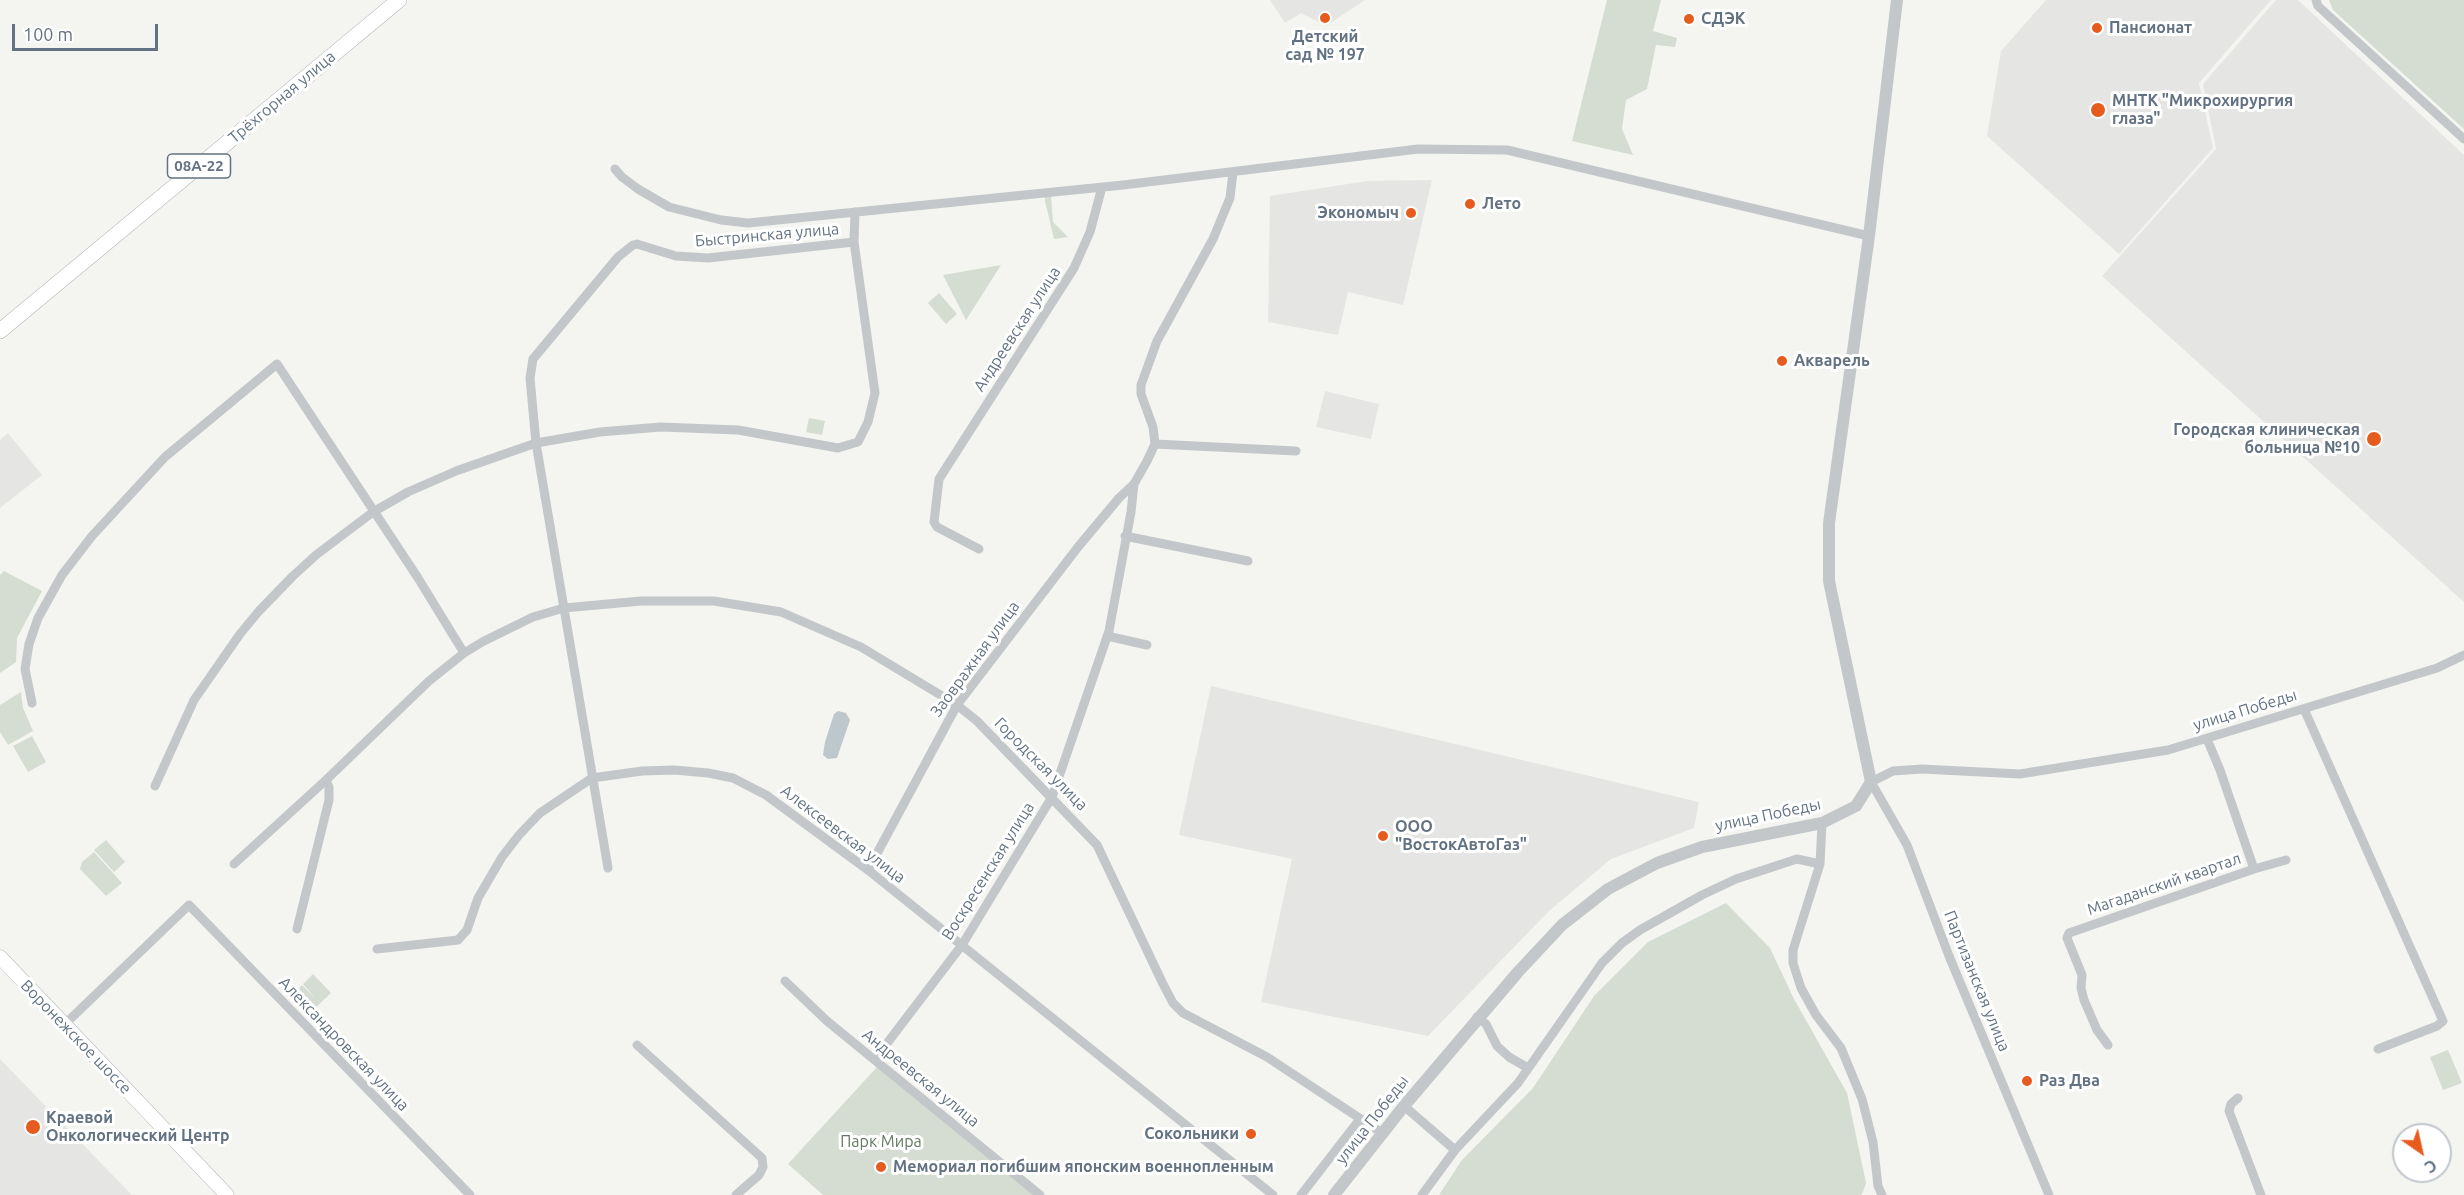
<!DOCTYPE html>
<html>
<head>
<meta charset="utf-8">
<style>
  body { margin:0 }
  #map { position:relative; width:2464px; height:1195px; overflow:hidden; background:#f4f5f0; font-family:Ubuntu,sans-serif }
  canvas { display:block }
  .north { position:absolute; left:2392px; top:1123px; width:60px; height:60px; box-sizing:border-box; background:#fff; border:2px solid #c1c7cd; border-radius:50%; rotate:146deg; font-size:16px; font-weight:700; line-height:24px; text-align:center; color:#637282 }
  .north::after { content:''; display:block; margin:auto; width:21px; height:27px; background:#e65c1f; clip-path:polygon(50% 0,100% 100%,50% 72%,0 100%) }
  .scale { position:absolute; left:12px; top:24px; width:146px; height:27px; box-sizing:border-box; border:3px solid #637282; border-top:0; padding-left:8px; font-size:18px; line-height:21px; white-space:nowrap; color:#637282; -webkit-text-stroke:4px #fff; paint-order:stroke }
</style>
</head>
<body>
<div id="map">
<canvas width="2464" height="1195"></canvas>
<div class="north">С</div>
<div class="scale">100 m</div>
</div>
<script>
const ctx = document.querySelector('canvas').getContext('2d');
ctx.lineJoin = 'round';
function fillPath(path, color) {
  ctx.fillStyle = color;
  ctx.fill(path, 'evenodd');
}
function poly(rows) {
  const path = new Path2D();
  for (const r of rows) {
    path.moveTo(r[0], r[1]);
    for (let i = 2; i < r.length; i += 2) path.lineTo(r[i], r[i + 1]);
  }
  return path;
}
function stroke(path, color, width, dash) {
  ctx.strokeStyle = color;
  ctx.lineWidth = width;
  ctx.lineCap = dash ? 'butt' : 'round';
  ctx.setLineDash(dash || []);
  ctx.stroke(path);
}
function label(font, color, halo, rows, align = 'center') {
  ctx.font = font + ' Ubuntu,sans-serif';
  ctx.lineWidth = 6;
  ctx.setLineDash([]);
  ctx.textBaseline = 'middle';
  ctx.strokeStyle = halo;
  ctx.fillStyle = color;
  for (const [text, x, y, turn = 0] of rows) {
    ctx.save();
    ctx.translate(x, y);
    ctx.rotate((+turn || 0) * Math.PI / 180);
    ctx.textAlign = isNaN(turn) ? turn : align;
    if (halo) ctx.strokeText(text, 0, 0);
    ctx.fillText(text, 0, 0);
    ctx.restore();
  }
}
fillPath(poly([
  [1270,0,1365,0,1326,26,1301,13,1285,23],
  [2046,0,2271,0,2199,83,2213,148,2119,254,1987,136,2001,51],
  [2276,0,2298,0,2464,155,2464,602,2102,276,2216,149,2203,84],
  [1432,180,1403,305,1348,292,1338,335,1268,322,1270,196,1367,181],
  [1325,391,1379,404,1371,439,1316,427],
  [8,433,42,475,0,508,0,440],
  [1211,686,1699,802,1694,828,1611,859,1549,911,1428,1036,1261,1002,1292,859,1179,835],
  [0,1059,132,1195,0,1195]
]), '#e5e6e4');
fillPath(poly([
  [1607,0,1661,0,1653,31,1677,38,1675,47,1656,45,1647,89,1626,100,1622,129,1633,155,1572,141],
  [2329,0,2464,0,2464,129,2333,10],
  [1051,196,1053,222,1068,237,1054,239,1045,201,1045,197],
  [1001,265,966,320,943,275],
  [939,293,957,314,946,324,928,303],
  [809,418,825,421,822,435,806,432],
  [4,571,42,591,17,638,16,662,0,673,0,575],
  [21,692,23,708,33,731,8,745,0,732,0,705],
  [32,736,46,762,28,772,13,746],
  [106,840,125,862,114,872,94,850],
  [94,852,122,883,106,896,80,869,82,862],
  [1726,903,1770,948,1794,999,1847,1093,1866,1183,1863,1192,1861,1195,1439,1195,1462,1160,1533,1088,1594,996,1648,942],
  [313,974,331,993,311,1012,294,994,302,985,316,999,303,984],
  [2448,1050,2462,1083,2443,1090,2430,1057],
  [877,1067,1034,1195,823,1195,788,1164]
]), '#d5dcd1');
fillPath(poly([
  [838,711,846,713,850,720,837,758,828,759,823,755,825,742,834,714]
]), '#bdc7cc');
const secondary = poly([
  [0,957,227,1195]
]);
const trunk = poly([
  [0,331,399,0]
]);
stroke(secondary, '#b6babe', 15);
stroke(trunk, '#b4b7ba', 16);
stroke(poly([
  [2316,0,2318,6,2464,139],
  [615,169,622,177,638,189,669,207,721,220,748,223,1123,185,1418,149,1507,150,1869,236],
  [1155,444,1296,451],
  [1125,536,1248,561],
  [979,549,937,527,934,522,939,479,1074,268,1090,232,1102,187],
  [1107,636,1147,645],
  [32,703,25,669,29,644,38,618,62,575,92,536,165,457,277,364,418,578,464,653],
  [2304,709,2443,1021,2437,1026,2378,1049],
  [155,786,194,700,240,634,259,611,293,576,316,555,373,512,408,492,456,471,536,443,600,432,661,427,738,430,838,448,858,442,868,422,875,393,854,242,855,212],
  [1822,823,1820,864,1793,950,1793,963,1801,988,1816,1015,1841,1048,1862,1099,1873,1142,1878,1186,1882,1195],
  [234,864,326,780,429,681,464,653,484,641,533,617,564,608,641,601,714,601,781,612,861,647,957,705,977,721,1097,845,1163,984,1173,1003,1183,1013,1267,1057,1382,1133],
  [608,868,536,443,530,378,533,359,618,257,633,245,637,244,676,256,708,258,854,242],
  [2254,869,2286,860],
  [868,870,957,705,1078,547,1119,498,1134,484,1147,461,1155,444,1153,427,1141,394,1141,385,1157,341,1213,239,1230,198,1233,172],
  [297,929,329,800,329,787,326,780],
  [377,949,458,940,467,930,478,898,502,857,519,835,540,813,592,778,642,771,674,770,708,773,733,778,766,795,868,870,1273,1195],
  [785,981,827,1021,1040,1195],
  [1477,1017,1486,1024,1497,1046,1509,1057,1528,1068],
  [64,1025,189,905,470,1195],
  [637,1045,762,1158,763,1167,759,1175,736,1195],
  [2108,1045,2097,1030,2084,1000,2081,988,2082,975,2067,938,2069,933,2254,869,2220,770,2207,739],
  [875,1059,962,945,1052,797,1109,631,1131,512,1134,484],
  [2238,1098,2231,1104,2229,1111,2261,1195],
  [1404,1106,1455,1150],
  [1301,1195,1360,1119],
  [1422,1195,1455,1150,1518,1083,1602,963,1622,943,1640,930,1702,895,1736,879,1797,859,1820,864],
  [2049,1195,1949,956,1907,845,1871,782,1893,771,1922,769,2020,774,2168,750,2437,668,2464,655]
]), '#c4c7ca', 9);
stroke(poly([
  [1334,1195,1404,1106,1518,972,1562,925,1608,889,1657,863,1702,847,1822,823,1856,806,1871,782,1829,581,1829,523,1869,236,1897,0]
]), '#c4c7ca', 12);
stroke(secondary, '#fff', 14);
stroke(trunk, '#fff', 15);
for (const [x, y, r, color] of [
  [1325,18,6,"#e65c1f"],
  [1689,19,6,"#e65c1f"],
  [2097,28,6,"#e65c1f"],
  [2098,110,8,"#e65c1f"],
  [1470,204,6,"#e65c1f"],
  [1411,213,6,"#e65c1f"],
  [1782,361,6,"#e65c1f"],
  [2374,439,8,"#e65c1f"],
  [1383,836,6,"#e65c1f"],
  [2027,1081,6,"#e65c1f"],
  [33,1127,8,"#e65c1f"],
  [1251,1134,6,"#e65c1f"],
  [881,1167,6,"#e65c1f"]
]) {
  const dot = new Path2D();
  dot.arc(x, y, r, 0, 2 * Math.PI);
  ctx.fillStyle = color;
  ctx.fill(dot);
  stroke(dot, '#fff', 2);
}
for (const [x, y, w] of [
  [199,166,63]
]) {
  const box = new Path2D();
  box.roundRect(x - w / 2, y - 12, w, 24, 4.5);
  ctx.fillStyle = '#fff';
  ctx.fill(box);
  stroke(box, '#637282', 1.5);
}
label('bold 15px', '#637282', null, [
  ["08А-22",199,166]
]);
label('bold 16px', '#637282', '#fff', [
  ["СДЭК",1701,19],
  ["Пансионат",2109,28],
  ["Детский",1325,37,"center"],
  ["сад № 197",1325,55,"center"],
  ["МНТК \"Микрохирургия",2112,101],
  ["глаза\"",2112,119],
  ["Лето",1482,204],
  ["Экономыч",1399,213,"right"],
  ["Акварель",1794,361],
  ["Городская клиническая",2360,430,"right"],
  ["больница №10",2360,448,"right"],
  ["ООО",1395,827],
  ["\"ВостокАвтоГаз\"",1395,845],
  ["Раз Два",2039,1081],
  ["Краевой",46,1118],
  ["Онкологический Центр",46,1136],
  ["Сокольники",1239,1134,"right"],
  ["Мемориал погибшим японским военнопленным",893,1167]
], 'left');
label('16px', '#637282', '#fff', [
  ["Трёхгорная улица",282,97,-40],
  ["Быстринская улица",767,235,-5],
  ["Андреевская улица",1017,329,-57],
  ["Заовражная улица",975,659,-54],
  ["улица Победы",2245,710,-17],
  ["Городская улица",1041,764,45],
  ["улица Победы",1768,815,-12],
  ["Алексеевская улица",843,834,37],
  ["Воскресенская улица",988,871,-58],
  ["Магаданский квартал",2164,884,-19],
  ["Партизанская улица",1977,981,68],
  ["Воронежское шоссе",76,1037,46],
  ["Александровская улица",344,1044,46],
  ["Андреевская улица",921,1078,39],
  ["улица Победы",1372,1120,-52]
]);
label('16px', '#657962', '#fff', [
  ["Парк Мира",881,1142]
]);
</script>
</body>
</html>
